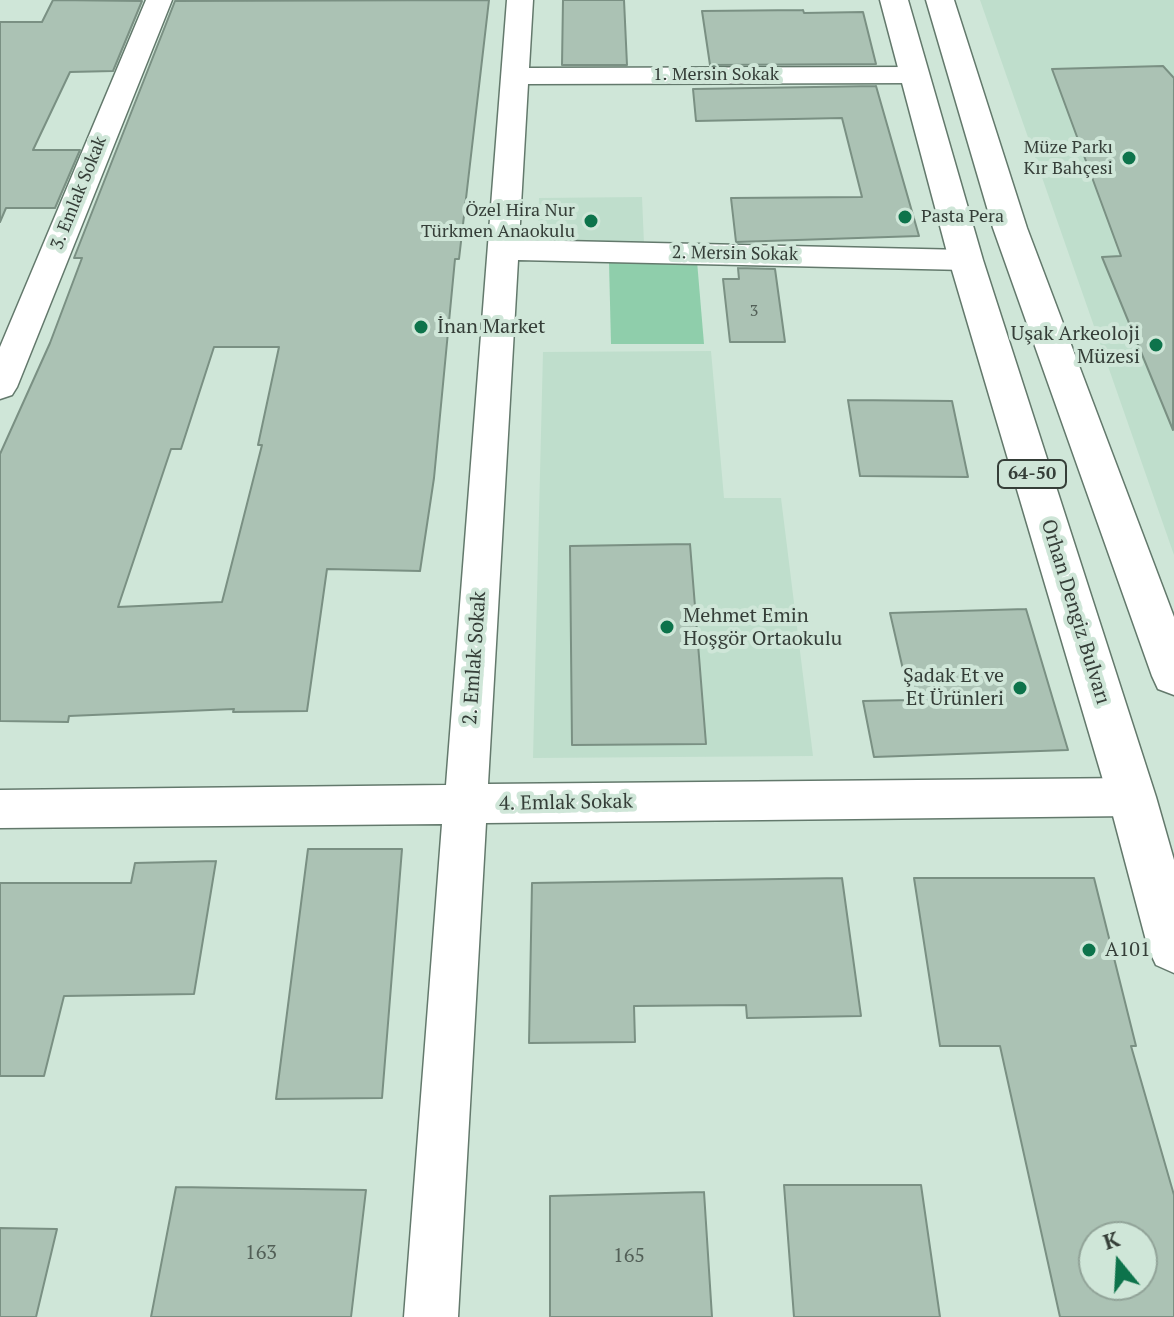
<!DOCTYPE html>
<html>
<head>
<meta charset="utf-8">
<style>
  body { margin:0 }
  #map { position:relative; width:1174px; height:1317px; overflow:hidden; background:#cfe6d8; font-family:"PT Serif",serif }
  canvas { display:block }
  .north { position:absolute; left:1078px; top:1221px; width:80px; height:80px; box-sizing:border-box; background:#cfe6d8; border:2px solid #91a398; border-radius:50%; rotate:342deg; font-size:22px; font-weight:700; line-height:32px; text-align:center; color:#353e38 }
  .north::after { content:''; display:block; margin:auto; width:28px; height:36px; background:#0d734b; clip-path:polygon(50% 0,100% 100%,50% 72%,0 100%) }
</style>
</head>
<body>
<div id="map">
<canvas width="1174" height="1317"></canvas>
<div class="north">K</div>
</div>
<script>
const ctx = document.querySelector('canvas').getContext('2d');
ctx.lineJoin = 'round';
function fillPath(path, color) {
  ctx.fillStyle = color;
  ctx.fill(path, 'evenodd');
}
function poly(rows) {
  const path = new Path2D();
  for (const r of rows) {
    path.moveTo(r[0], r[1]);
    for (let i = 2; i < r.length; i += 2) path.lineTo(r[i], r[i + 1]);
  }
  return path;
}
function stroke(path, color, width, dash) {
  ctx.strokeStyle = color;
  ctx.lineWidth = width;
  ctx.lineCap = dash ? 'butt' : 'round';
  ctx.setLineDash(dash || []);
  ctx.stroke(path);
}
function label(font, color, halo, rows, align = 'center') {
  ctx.font = font + ' "PT Serif",serif';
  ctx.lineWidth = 8;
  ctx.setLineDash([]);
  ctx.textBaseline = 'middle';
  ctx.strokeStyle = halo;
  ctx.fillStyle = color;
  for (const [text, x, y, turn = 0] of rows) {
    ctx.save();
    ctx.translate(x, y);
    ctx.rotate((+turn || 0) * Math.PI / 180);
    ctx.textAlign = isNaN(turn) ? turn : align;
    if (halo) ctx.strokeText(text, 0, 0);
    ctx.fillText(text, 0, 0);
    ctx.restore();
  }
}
fillPath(poly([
  [980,0,1174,0,1174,555],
  [642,197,644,244,538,245,539,198],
  [711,351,724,498,781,498,813,756,533,758,543,352]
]), '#bfdecc');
fillPath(poly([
  [697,261,704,344,611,344,609,262]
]), '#8fceab');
const building = poly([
  [53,0,142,1,113,71,70,72,33,150,80,150,55,208,6,208,0,222,0,22,42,22,53,0],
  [489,0,459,259,455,259,434,478,420,571,327,569,307,711,233,712,234,709,69,716,68,722,0,721,0,454,50,343,82,258,74,258,175,1,489,0],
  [214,347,279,347,258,445,262,445,222,602,118,607,171,449,181,449,214,347],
  [563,0,624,0,627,65,562,65,563,0],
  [803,10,804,13,863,12,876,64,710,65,702,11,803,10],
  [1163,66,1174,78,1173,430,1102,257,1121,256,1052,69,1163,66],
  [876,86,919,236,736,242,731,198,862,197,842,118,696,121,693,89,876,86],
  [738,268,775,269,785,342,730,342,723,279,739,279,738,268],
  [848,400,952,401,968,477,860,476,848,400],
  [690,544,706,744,572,745,570,546,690,544],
  [1026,609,1068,750,874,757,863,701,910,700,890,613,1026,609],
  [308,849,402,849,382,1098,276,1099,308,849],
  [216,861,194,994,64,996,44,1076,0,1076,0,883,131,883,135,863,216,861],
  [842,878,861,1016,747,1018,746,1005,634,1006,635,1042,529,1043,532,883,842,878],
  [914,878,1094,878,1136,1046,1131,1046,1174,1195,1174,1317,1060,1317,1000,1046,940,1046,914,878],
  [1094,1237,1142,1237,1142,1285,1094,1285,1094,1237],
  [784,1185,921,1185,940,1317,794,1317,784,1185],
  [176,1187,366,1190,351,1317,151,1317,176,1187],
  [704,1192,712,1317,550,1317,550,1196,704,1192],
  [0,1228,57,1229,36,1317,0,1317,0,1228]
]);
fillPath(building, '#abc2b4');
stroke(building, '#7a9083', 2);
const minor = poly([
  [146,0,172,0,17,387,12,395,0,399,0,347,146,0],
  [507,0,533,0,529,68,916,67,926,69,929,75,926,81,916,83,528,84,519,240,966,250,977,253,982,260,977,267,966,270,518,260,488,784,1132,778,1147,783,1154,797,1147,811,1132,816,486,823,458,1317,404,1317,442,824,0,828,0,790,446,785,507,0]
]);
const major = poly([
  [880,0,908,0,983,260,1156,797,1174,860,1174,973,1156,965,1148,948,1108,797,949,260,880,0],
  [926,0,954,0,1027,228,1174,617,1174,695,1158,689,1152,676,993,228,926,0]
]);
stroke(minor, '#63796c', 3);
stroke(major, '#63796c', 3);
fillPath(minor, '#fff');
fillPath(major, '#fff');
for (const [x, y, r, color] of [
  [1129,158,8,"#0d734b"],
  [905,217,8,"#0d734b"],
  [591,221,8,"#0d734b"],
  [421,327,8,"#0d734b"],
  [1156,345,8,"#0d734b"],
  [667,627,8,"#0d734b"],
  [1020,688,8,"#0d734b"],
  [1089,950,8,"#0d734b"]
]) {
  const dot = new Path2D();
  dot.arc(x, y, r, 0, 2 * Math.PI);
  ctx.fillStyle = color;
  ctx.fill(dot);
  stroke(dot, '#cfe6d8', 3);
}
label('16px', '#525f57', null, [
  ["3",754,311]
]);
label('18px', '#353e38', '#cfe6d8', [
  ["1. Mersin Sokak",716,75],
  ["3. Emlak Sokak",79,193,-68],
  ["2. Mersin Sokak",735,254,1]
]);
label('18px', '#353e38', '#cfe6d8', [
  ["Müze Parkı",1113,148],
  ["Kır Bahçesi",1113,169],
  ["Özel Hira Nur",575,211],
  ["Türkmen Anaokulu",575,232],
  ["Pasta Pera",921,217,"left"]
], 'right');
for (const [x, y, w] of [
  [1032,474,68]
]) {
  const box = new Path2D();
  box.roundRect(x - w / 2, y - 14, w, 28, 6);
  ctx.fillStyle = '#cfe6d8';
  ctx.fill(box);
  stroke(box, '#353e38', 2);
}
label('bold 18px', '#353e38', null, [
  ["64-50",1032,474]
]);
label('20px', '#353e38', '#cfe6d8', [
  ["İnan Market",437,327],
  ["Uşak Arkeoloji",1140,334,"right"],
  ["Müzesi",1140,357,"right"],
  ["Mehmet Emin",683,616],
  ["Hoşgör Ortaokulu",683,639],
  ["Şadak Et ve",1004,676,"right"],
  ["Et Ürünleri",1004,699,"right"],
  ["A101",1105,950]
], 'left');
label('20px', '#353e38', '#cfe6d8', [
  ["Orhan Dengiz Bulvarı",1075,612,73],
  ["2. Emlak Sokak",475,658,-86],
  ["4. Emlak Sokak",566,803,-1]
]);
label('20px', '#525f57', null, [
  ["163",261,1253],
  ["165",629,1256]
]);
</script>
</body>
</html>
